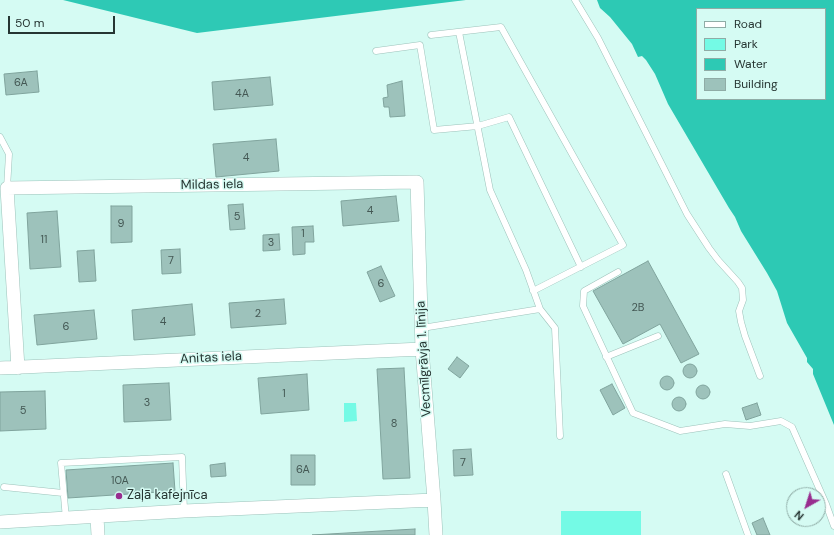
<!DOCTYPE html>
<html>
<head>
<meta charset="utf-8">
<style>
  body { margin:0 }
  #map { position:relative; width:834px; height:535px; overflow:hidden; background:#d5fbf3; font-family:"DM Sans",sans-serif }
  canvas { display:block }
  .legend { position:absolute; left:696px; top:8px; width:130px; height:92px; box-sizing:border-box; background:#d5fbf3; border:1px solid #8faca6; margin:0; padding:5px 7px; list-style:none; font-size:12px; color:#263532 }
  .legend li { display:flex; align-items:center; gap:8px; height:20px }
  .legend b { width:20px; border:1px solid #8faca6 }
  .north { position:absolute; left:786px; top:487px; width:40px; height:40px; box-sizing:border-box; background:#d5fbf3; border:1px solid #8faca6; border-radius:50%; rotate:219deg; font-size:11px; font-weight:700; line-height:16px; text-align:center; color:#263532 }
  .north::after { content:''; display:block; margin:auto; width:14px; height:18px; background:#982d8f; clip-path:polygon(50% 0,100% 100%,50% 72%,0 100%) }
  .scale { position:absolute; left:8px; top:16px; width:107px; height:18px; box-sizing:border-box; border:2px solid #263532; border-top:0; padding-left:5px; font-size:12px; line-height:14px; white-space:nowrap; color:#263532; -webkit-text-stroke:3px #d5fbf3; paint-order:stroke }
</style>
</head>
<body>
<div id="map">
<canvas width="834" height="535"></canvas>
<ul class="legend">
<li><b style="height:5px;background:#fff"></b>Road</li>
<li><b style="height:11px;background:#74fae5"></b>Park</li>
<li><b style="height:11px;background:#2dc9b4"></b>Water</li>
<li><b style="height:11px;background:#9dc2bb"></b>Building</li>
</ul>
<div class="north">N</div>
<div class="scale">50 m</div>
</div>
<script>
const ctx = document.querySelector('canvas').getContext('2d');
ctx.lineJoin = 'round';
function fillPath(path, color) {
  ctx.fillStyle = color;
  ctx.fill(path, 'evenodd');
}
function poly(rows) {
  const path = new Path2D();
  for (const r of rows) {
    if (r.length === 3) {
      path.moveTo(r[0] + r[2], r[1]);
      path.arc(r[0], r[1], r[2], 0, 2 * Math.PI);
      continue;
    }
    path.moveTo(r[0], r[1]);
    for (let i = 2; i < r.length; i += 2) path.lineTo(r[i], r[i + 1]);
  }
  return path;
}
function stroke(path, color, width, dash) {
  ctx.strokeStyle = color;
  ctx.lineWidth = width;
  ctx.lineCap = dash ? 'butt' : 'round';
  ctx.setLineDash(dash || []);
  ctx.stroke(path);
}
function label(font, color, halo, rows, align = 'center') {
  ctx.font = font + ' "DM Sans",sans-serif';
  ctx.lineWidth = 3;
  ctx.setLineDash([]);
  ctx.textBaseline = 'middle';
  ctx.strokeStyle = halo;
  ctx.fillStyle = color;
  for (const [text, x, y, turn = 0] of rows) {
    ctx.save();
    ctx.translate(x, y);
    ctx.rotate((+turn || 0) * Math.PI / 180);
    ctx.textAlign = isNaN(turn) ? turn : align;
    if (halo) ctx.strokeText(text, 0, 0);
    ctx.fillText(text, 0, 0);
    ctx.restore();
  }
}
fillPath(poly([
  [344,403,356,403,357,421,344,422],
  [561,511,641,511,641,535,561,535]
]), '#74fae5');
fillPath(poly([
  [63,0,466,0,197,33]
]), '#2ec9b5');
fillPath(poly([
  [597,0,834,0,834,425,813,374,813,369,807,362,807,358,787,323,777,291,767,273,741,231,735,217,729,208,668,104,655,74,646,60,642,56,638,57,632,44,610,17,600,8],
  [697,9,825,9,825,99,697,99]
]), '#2dc9b4');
const building = poly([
  [37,71,39,92,6,95,4,74,37,71],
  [270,77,273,105,214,110,212,82,270,77],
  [402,81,405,116,390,117,389,107,384,107,383,98,388,97,387,85,402,81],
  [276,139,279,171,216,177,213,144,276,139],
  [396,196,399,221,343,226,341,201,396,196],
  [243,204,245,229,230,230,228,205,243,204],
  [111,206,132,206,132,242,111,243,111,206],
  [57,211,61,267,30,269,27,213,57,211],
  [313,226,314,242,305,242,305,254,293,255,292,227,313,226],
  [279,234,280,250,263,251,263,235,279,234],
  [180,249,181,273,162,274,161,250,180,249],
  [94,250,96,281,79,282,77,251,94,250],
  [648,261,699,354,681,363,660,324,623,344,593,291,648,261],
  [381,266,395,296,380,302,367,272,381,266],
  [284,299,286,324,231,328,229,303,284,299],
  [192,304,195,335,134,340,132,310,192,304],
  [94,310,97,339,37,345,34,315,94,310],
  [457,357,469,366,460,378,448,369,457,357],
  [690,371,7],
  [404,368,410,478,383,479,377,369,404,368],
  [307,374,309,410,261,414,258,378,307,374],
  [667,383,7],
  [169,383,171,420,124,422,123,385,169,383],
  [612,384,625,408,613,415,600,390,612,384],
  [703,392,7],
  [45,391,46,429,0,431,0,392,45,391],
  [679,404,7],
  [757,403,761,415,746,420,742,408,757,403],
  [471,449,473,475,454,476,453,450,471,449],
  [291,455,315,455,315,485,291,485,291,455],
  [173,463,175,491,68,498,66,470,173,463],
  [225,463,226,476,211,477,210,465,225,463],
  [763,518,770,535,757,535,752,523,763,518],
  [415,529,415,535,312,535,415,529]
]);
fillPath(building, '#9dc2bb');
stroke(building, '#80a49d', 1);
const lane = poly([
  [575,0,598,38,687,214,709,248,718,260,738,282,742,288,743,300,739,311,741,322,745,336,760,376],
  [459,32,490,190,526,270,540,309,555,328,560,436],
  [431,35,501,27,623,245,533,291],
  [376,51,420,45,434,130,478,126,509,117,581,267],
  [0,137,9,154,7,188],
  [618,272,584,291,583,306,633,413,680,431,725,424,750,426,781,421,792,427,826,504,834,526],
  [422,328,540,309],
  [606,357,658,336],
  [726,474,748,535],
  [4,487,63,493],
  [66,519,61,463,182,457,184,511]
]);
const street = poly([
  [0,368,422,349],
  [18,368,7,188,417,182,422,349,434,500,436,535],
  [97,517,98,535],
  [0,522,184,511,434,500]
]);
stroke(lane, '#9dc2ba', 7);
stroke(street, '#9dc2ba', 14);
stroke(lane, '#fff', 6);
stroke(street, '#fff', 13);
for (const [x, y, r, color] of [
  [119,496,4,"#982d8f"]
]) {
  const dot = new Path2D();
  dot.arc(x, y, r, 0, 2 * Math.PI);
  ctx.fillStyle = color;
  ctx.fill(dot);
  stroke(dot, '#d5fbf3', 1.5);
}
label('11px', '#445854', null, [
  ["6A",21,83],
  ["4A",242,94],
  ["4",246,158],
  ["4",370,211],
  ["5",237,217],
  ["9",121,224],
  ["1",303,234],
  ["11",44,240],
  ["3",271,243],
  ["7",171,261],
  ["6",381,284],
  ["2B",638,308],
  ["2",258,314],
  ["4",163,322],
  ["6",66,327],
  ["1",284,394],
  ["3",147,403],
  ["5",23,411],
  ["8",394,424],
  ["7",463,463],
  ["6A",303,470],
  ["10A",120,481]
]);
label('13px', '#263532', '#d5fbf3', [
  ["Mildas iela",212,185,-1],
  ["Anitas iela",211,358,-3],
  ["Vecmīlgrāvja 1. līnija",424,359,-93]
]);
label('13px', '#263532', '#d5fbf3', [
  ["Zaļā kafejnīca",127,496]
], 'left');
</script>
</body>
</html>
